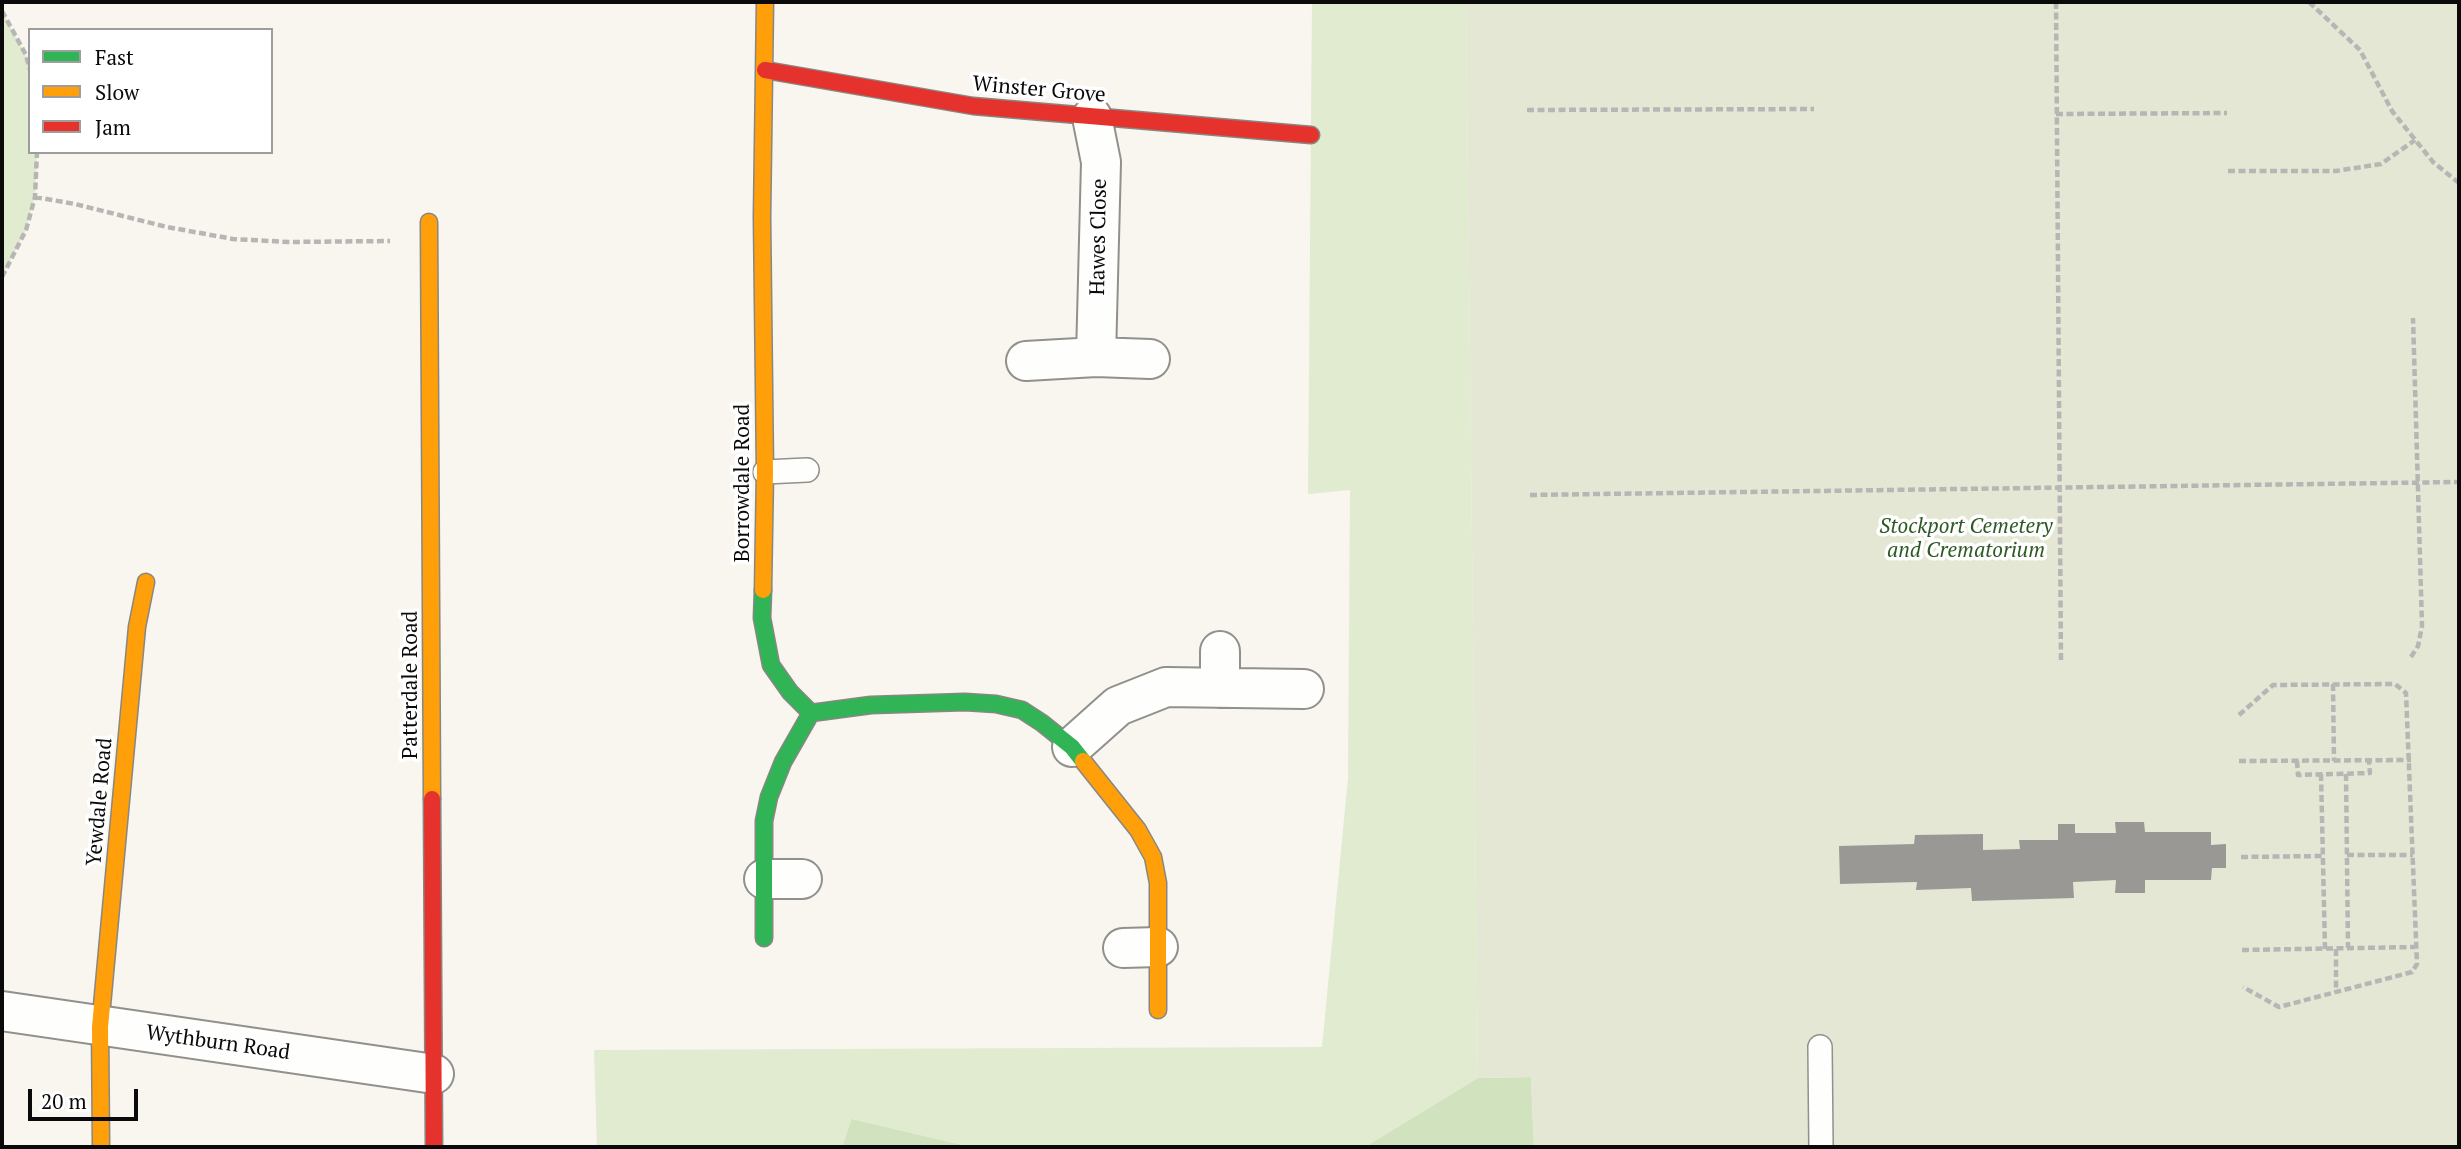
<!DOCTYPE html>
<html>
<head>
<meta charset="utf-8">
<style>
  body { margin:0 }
  #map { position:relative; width:2461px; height:1149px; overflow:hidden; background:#f8f6ee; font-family:"PT Serif",serif }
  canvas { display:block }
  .frame { position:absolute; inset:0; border:4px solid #0a0a0a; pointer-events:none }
  .legend { position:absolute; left:28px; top:28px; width:245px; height:126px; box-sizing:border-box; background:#fff; border:2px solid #9d9d9d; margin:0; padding:9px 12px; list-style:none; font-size:21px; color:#0a0a0a }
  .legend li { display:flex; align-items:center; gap:14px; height:35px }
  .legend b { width:35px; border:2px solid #9d9d9d }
  .scale { position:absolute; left:28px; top:1089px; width:110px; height:32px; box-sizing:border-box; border:4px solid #0a0a0a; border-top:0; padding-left:9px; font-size:21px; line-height:24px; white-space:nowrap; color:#0a0a0a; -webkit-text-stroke:5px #fff; paint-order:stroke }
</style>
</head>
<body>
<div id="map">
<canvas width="2461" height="1149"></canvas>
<div class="frame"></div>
<ul class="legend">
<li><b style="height:9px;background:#30b455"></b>Fast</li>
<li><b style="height:9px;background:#ff9f0a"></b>Slow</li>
<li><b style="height:9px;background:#e5322d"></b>Jam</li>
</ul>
<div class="scale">20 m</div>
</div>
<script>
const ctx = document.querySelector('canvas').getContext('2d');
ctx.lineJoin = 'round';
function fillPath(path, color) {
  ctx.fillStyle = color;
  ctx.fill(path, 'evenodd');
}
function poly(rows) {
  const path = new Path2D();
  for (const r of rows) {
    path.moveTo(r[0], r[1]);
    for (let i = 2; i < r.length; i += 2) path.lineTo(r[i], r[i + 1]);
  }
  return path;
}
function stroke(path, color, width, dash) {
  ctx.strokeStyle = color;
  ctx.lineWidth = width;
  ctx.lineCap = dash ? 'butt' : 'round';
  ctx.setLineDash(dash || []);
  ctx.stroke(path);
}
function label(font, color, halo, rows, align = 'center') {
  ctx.font = font + ' "PT Serif",serif';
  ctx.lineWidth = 7;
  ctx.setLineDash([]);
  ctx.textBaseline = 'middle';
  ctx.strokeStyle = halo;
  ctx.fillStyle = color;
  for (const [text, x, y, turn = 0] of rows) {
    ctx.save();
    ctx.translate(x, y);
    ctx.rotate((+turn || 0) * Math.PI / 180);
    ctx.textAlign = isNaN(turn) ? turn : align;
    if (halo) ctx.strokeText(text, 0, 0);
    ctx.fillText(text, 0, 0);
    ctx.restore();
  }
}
fillPath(poly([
  [1312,2,1466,2,1478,1078,1365,1147,971,1147,853,1119,842,1147,597,1147,594,1050,1322,1047,1348,778,1350,490,1308,494],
  [2,11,26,55,30,70,30,152,37,152,37,163,35,197,26,230,2,277]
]), '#e0ebd0');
fillPath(poly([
  [1531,1077,1534,1147,1365,1147,1478,1078],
  [852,1119,971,1147,842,1147]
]), '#d1e2bf');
fillPath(poly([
  [1466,2,2459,2,2459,1147,1534,1147,1531,1077,1478,1078]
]), '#e3e7d4');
fillPath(poly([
  [2115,822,2144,822,2145,832,2211,832,2211,845,2226,844,2226,868,2212,868,2211,880,2145,880,2145,893,2115,893,2116,880,2073,882,2074,898,1972,901,1971,888,1916,890,1917,882,1840,884,1839,846,1914,844,1915,835,1983,834,1983,850,2020,849,2019,840,2058,840,2058,824,2075,824,2075,833,2116,833]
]), '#9a9894');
const lane = poly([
  [765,472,807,470],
  [1820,1047,1821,1147]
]);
const street = poly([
  [1096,357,1150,359],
  [1026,361,1096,357,1101,162,1092,117],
  [1220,651,1220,688],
  [1072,747,1118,706,1166,687,1304,689],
  [764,879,802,879],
  [1123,948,1158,947],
  [2,1011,434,1074]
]);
const fast = poly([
  [763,590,762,618,771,665,790,692,811,713,783,762,769,797,764,821,764,938],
  [811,713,871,705,965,702,996,704,1022,710,1042,723,1072,747,1083,761]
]);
const slow = poly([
  [429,222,432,799],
  [763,590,765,472,762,217,765,2],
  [1083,761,1138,830,1153,857,1158,883,1158,1010],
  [101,1147,100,1027,137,627,146,582]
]);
const jam = poly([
  [765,70,973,106,1311,135],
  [432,799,434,1147]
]);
stroke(lane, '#91908d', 26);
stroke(street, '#91908d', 42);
stroke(fast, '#888783', 19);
stroke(slow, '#888783', 19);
stroke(jam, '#888783', 19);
stroke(poly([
  [2056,2,2061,663],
  [2309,2,2360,50,2392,111,2433,162,2459,183],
  [2,11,26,55,30,70],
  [1527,110,1814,109],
  [2056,114,2227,113],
  [2228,171,2336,171,2381,164,2415,140],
  [35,197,75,204,167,227,233,239,289,242,390,241],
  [2,277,26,230,35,197,37,152],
  [1530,495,2459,482],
  [2411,657,2418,646,2422,626,2413,318],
  [2333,684,2334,761],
  [2239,715,2273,685,2395,684,2406,693,2417,964,2412,972,2279,1007,2243,987],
  [2239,761,2411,760],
  [2297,761,2298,775,2370,773,2369,761],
  [2321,774,2325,949],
  [2346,774,2348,948],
  [2347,855,2413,855],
  [2241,857,2323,856],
  [2336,949,2336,992],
  [2242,950,2415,947]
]), '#b7b6b5', 4.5, [7, 3.5]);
stroke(lane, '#fefefc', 23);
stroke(street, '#fefefc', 38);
stroke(fast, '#30b455', 16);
stroke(slow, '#ff9f0a', 16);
stroke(jam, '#e5322d', 16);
label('21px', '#0a0a0a', '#fff', [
  ["Winster Grove",1039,90,5],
  ["Hawes Close",1099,237,-89],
  ["Borrowdale Road",743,483,-90],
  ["Patterdale Road",411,685,-90],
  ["Yewdale Road",100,802,-85],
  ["Wythburn Road",218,1043,8]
]);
label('italic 21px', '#2d5923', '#fff', [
  ["Stockport Cemetery",1966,527],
  ["and Crematorium",1966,551]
]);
</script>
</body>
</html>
